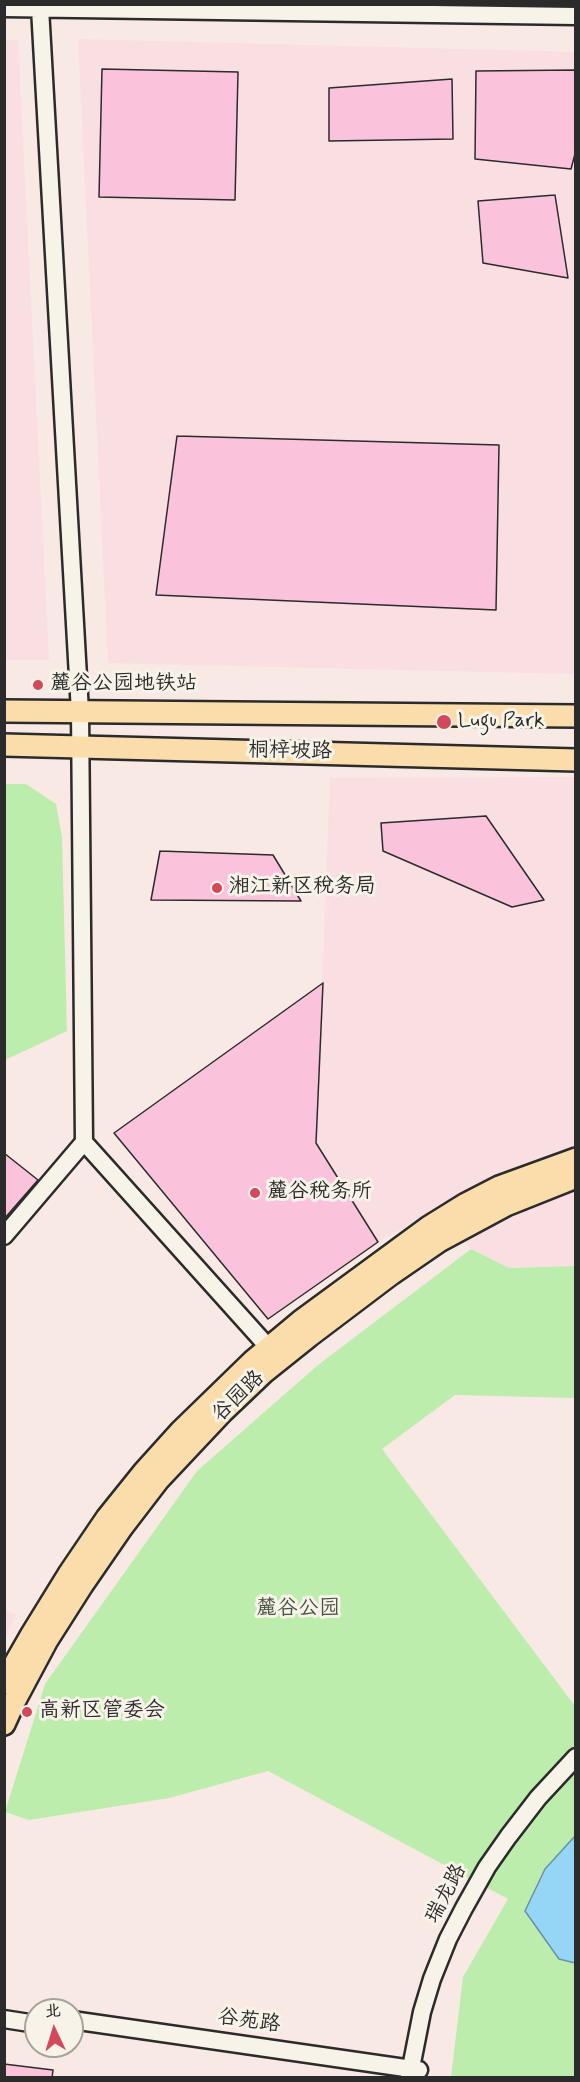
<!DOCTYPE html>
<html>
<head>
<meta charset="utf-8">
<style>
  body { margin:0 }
  #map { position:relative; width:580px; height:2082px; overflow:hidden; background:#f8e9e5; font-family:Mynerve,"LXGW WenKai TC",sans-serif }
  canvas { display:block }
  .frame { position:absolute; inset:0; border:6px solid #2b2b2b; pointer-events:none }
  .north { position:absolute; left:24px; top:1998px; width:60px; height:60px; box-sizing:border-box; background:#f7f3e8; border:2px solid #a5a39c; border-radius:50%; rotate:356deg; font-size:16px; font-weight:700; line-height:24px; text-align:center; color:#2b2b2b }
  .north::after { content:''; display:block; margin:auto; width:21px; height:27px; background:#d1495b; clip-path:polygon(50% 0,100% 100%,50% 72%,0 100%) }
</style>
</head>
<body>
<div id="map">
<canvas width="580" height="2082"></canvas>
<div class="frame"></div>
<div class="north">北</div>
</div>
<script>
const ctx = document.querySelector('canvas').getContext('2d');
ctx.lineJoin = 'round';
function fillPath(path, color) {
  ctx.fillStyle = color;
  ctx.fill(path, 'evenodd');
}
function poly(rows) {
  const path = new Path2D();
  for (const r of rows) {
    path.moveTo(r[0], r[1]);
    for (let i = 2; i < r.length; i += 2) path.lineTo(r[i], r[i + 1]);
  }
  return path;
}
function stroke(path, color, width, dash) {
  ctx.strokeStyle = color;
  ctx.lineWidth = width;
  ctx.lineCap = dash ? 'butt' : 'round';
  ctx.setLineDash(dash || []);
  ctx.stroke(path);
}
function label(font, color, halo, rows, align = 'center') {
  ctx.font = font + ' Mynerve,"LXGW WenKai TC",sans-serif';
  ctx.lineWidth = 6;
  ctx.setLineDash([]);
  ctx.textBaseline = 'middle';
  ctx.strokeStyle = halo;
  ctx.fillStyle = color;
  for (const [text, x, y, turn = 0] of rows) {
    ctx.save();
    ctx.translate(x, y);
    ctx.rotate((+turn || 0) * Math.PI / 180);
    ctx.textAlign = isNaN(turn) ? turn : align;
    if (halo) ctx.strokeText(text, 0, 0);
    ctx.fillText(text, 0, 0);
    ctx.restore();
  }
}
fillPath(poly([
  [78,39,575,52,575,674,108,663],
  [5,40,18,40,49,660,5,660],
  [575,777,575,1266,509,1268,471,1249,441,1207,378,1242,316,1143,330,778],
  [5,1609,16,1615,5,1639]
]), '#f9dee2');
fillPath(poly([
  [5,784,26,784,56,804,62,837,67,1031,5,1060],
  [471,1249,509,1268,575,1266,575,1398,455,1395,382,1449,575,1706,575,2077,451,2077,463,1977,508,1899,268,1771,169,1798,29,1820,5,1812,45,1684,197,1471,318,1365]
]), '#bdedac');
const water = poly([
  [575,1836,575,1963,559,1959,525,1911,545,1869,575,1836]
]);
fillPath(water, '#95d6f7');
stroke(water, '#6b92a5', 1.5);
const building = poly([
  [102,69,238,72,235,200,99,197,102,69],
  [576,70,576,150,571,169,475,159,476,71,576,70],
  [452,79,453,139,329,141,329,88,452,79],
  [555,195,568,278,483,263,478,201,555,195],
  [177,436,499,445,496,610,156,595,177,436],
  [486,816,544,900,512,907,383,851,381,823,486,816],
  [160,851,273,855,301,901,151,900,160,851],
  [323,983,316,1143,378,1242,268,1319,114,1133,323,983],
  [4,1153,38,1180,4,1219,4,1153],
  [4,2064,53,2070,52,2078,4,2078,4,2064]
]);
fillPath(building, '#fac3db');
stroke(building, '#2b2b2b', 1.5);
const minor = poly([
  [4,8,576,16],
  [84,1142,269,1348],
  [4,1236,84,1142,80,712,40,8],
  [4,2019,36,2024],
  [72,2020,419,2070],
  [409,2078,422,2012,432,1979,448,1939,464,1908,487,1867,508,1837,538,1798,576,1757]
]);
const major = poly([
  [4,711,576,716],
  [4,745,576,760],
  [4,1683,32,1634,69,1574,107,1518,144,1472,181,1431,253,1361,301,1321,429,1227,466,1204,499,1187,576,1159],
  [4,1724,15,1700,47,1640,82,1585,122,1527,158,1480,221,1413,264,1372,309,1336,391,1274,439,1241,506,1205,576,1177]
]);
stroke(minor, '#2b2b2b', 21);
stroke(major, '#2b2b2b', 26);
stroke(minor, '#f7f3e8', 16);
stroke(major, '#fbddab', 21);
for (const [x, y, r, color] of [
  [38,685,6,"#d1495b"],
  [444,722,8,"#d1495b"],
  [217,888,6,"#d1495b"],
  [255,1193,6,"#d1495b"],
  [27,1712,6,"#d1495b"]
]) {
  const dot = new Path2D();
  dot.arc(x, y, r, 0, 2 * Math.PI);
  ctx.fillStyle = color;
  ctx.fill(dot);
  stroke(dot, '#f7f3e8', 2);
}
label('21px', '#2b2b2b', '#f7f3e8', [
  ["麓谷公园地铁站",50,685],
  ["Lugu Park",458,722],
  ["湘江新区税务局",229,888],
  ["麓谷税务所",267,1193],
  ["高新区管委会",39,1712]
], 'left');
label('21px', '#2b2b2b', '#f7f3e8', [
  ["桐梓坡路",290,752,1],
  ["谷园路",239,1397,-44],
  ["瑞龙路",447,1894,-62],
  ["谷苑路",249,2022,8]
]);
label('21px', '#485245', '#f7f3e8', [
  ["麓谷公园",298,1610]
]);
</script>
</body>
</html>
